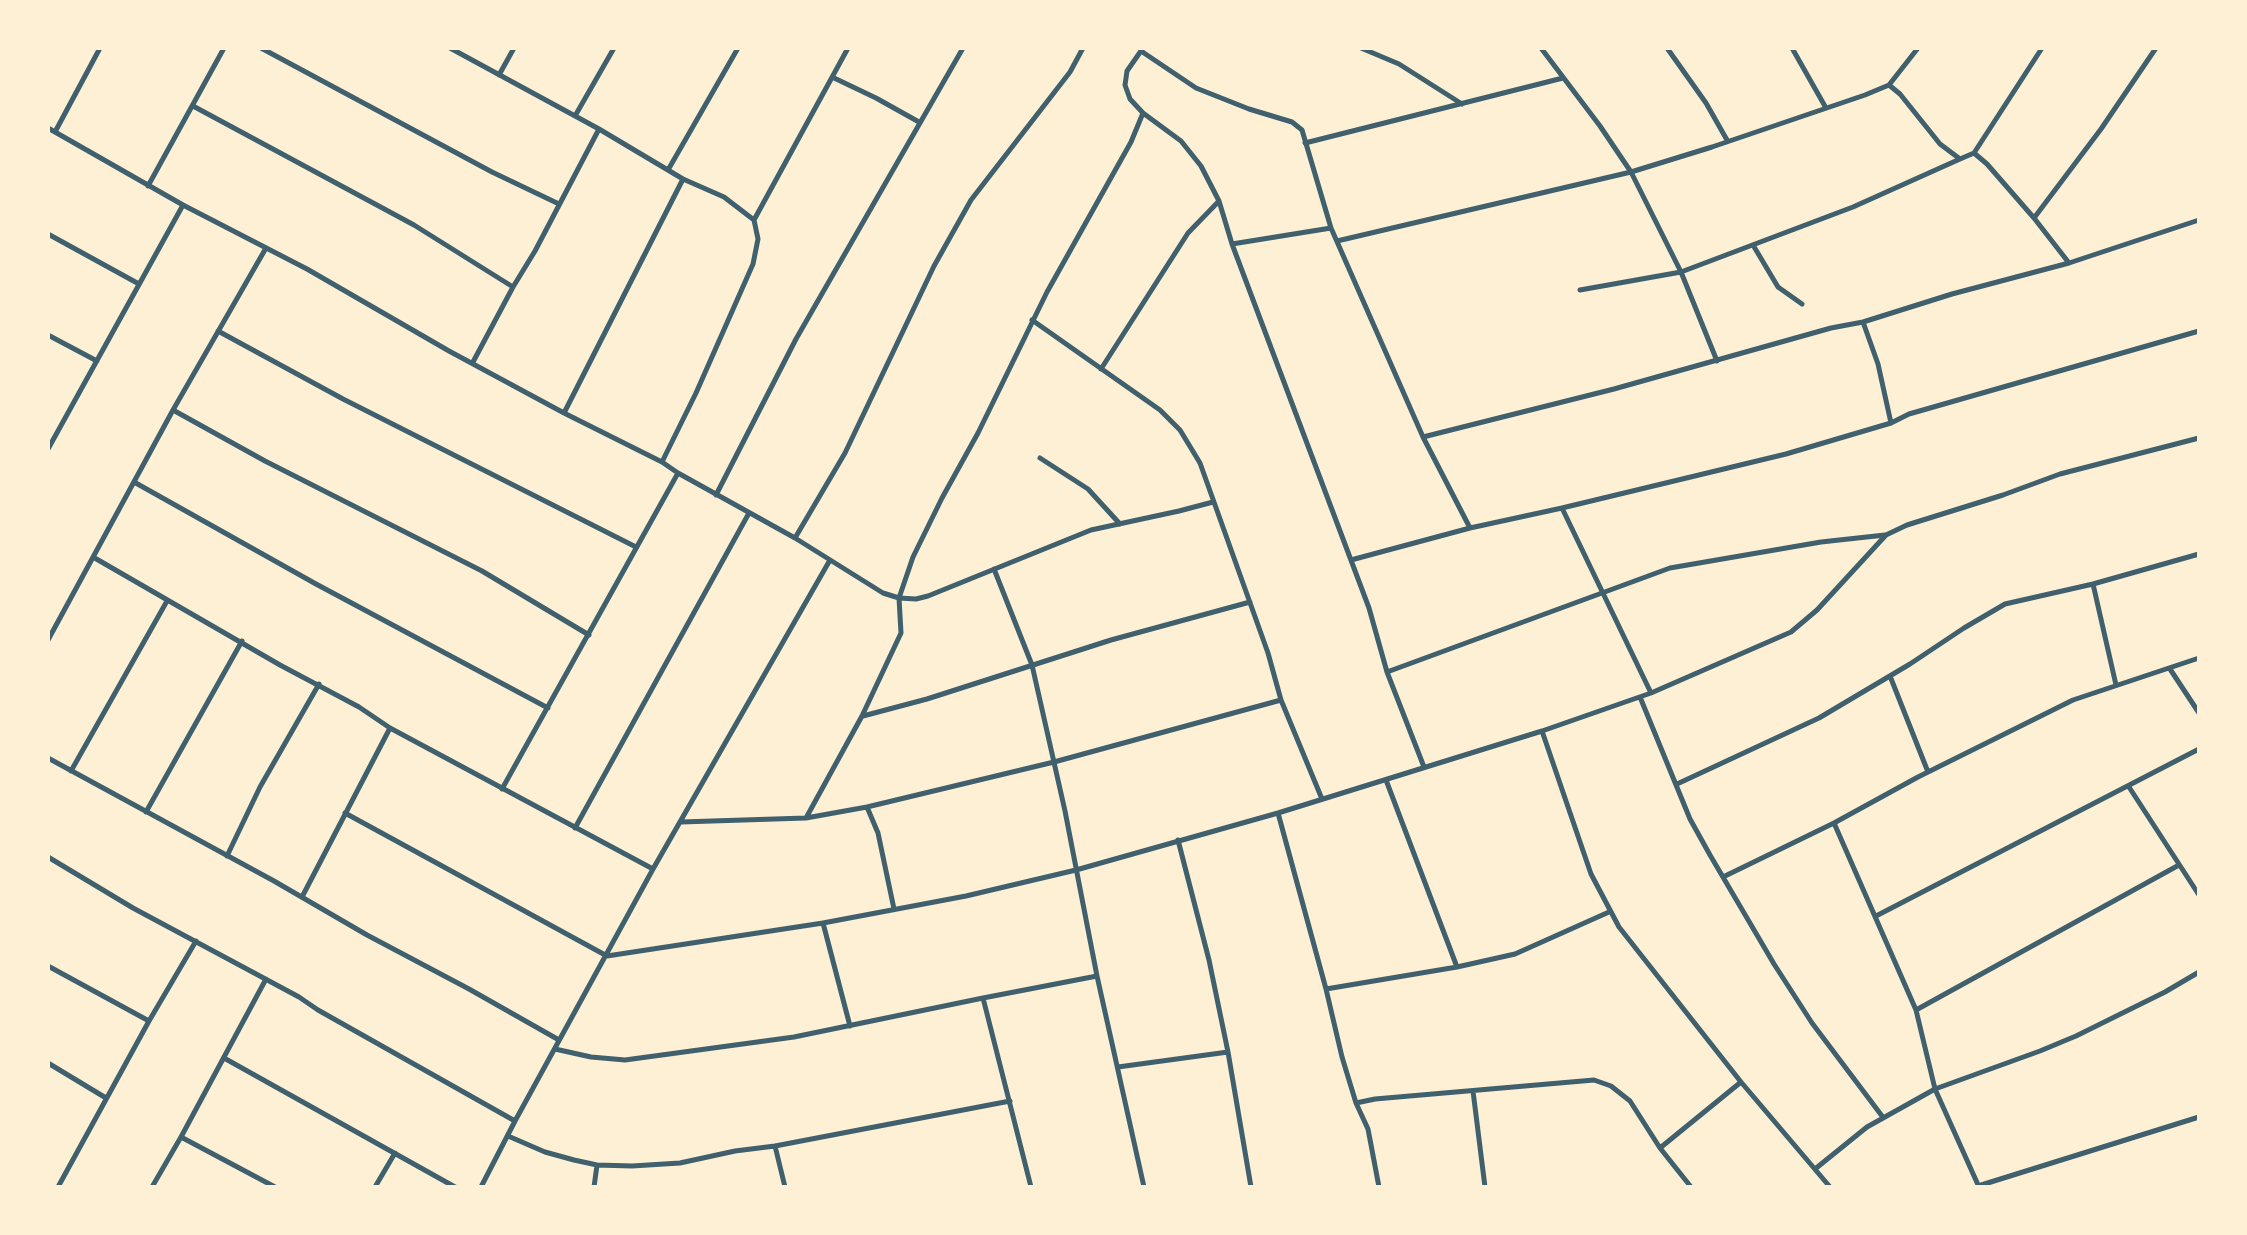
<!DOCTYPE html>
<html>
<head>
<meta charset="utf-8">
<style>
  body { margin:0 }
  #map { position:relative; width:2247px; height:1235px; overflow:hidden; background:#fdf0d5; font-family:Mulish,sans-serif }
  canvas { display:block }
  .frame { position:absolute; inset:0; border:50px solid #fdf0d5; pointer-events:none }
</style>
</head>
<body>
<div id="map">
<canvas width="2247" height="1235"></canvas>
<div class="frame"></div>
</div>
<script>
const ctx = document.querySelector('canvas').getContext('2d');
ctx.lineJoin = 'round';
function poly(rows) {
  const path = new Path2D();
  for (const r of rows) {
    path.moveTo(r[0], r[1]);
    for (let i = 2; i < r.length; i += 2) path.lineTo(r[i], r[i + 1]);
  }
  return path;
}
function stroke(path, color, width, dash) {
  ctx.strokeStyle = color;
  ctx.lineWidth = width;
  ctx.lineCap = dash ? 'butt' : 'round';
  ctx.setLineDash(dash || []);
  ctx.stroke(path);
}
stroke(poly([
  [261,48,492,172,559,204],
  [450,48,599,129,683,179,724,197,754,220,758,239,753,264,696,393,662,462],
  [1143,48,1127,71,1125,85,1130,99,1143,113,1181,141,1201,166,1219,201,1232,244,1369,608,1387,672,1424,767],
  [1361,48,1399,64,1462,104],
  [1541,48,1600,126,1631,172,1681,272,1717,361],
  [1667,48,1706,103,1727,140],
  [1792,48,1826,108],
  [1141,51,1196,88,1249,109,1292,122,1302,130,1331,228,1423,437,1470,528],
  [499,75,514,48],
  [832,77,876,98,919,122],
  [1889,85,1900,94,1940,144,1960,159,1974,153,1987,164,2034,218,2069,263],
  [193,106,414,225,513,287],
  [575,116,614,48],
  [48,128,183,205,307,269,449,351,564,413,662,462,678,473,795,538,883,593,899,598,916,599,928,596,1091,530,1179,511,1213,502],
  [55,132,100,48],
  [1305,143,1563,78],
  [1974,153,2042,48],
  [668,170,738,48],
  [148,186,224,48],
  [2034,218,2101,129,2156,48],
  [754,220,848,48],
  [48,234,139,284],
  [1337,241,1631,172,1712,147,1865,95,1889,85,1918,48],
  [1232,244,1331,228],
  [1753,245,1778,287,1802,304],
  [1580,290,1681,272,1853,207,1960,159],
  [1032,320,1160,410,1180,430,1200,463,1268,653,1281,700,1322,799],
  [1863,322,1878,364,1891,423],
  [218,331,343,399,636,547],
  [48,335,97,361],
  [473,362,513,287,535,251,599,129],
  [1101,369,1188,233,1219,201],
  [173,410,265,461,482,571,589,635],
  [564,413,683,179],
  [1423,437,1614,389,1831,328,1863,322,1952,294,2069,263,2199,220],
  [48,449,183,205],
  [1040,458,1088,489,1120,524],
  [134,482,316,584,548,708],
  [716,495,796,339,963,48],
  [795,538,845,453,934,266,971,200,1070,72,1083,48],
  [93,557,280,665,359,707,390,728,653,869],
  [1351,560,1470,528,1562,508],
  [994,569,1032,665,1065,811,1097,976,1144,1187],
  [2093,584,2116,685],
  [48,640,173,410,266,248],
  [2170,669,2199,713],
  [1387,672,1670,568,1821,542,1885,535],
  [1890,676,1928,772],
  [1651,693,1562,508,1786,454,1891,423,1909,414,2199,331],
  [1640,697,1690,819,1710,855,1774,964,1812,1023,1882,1116],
  [863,716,927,699,1111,640,1250,602],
  [1542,731,1591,874,1619,927,1741,1082,1830,1187],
  [48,758,274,881,367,935,469,989,559,1040],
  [71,771,167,601],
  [1386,780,1457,967],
  [1677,784,1819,718,1910,664,1964,628,2005,604,2093,584,2199,554],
  [2129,787,2199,895],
  [502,789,678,473],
  [867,807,878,833,894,909],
  [146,812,242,641],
  [345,813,607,956,823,923,966,896,1076,870,1278,813,1542,731,1651,693,1791,632,1817,610,1886,535,1907,525,2003,495,2060,474,2199,438],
  [1278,813,1326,989,1342,1057,1356,1103,1368,1129,1379,1187],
  [806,818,867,807,1054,762,1281,700],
  [681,822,806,818,862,716,901,633,899,598,913,557,942,498,978,433,1047,292,1131,142,1143,113],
  [1834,823,1916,1010,1935,1089,1979,1187],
  [575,828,749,513],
  [1178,840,1209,960,1228,1052,1251,1187],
  [227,856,260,787,319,684],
  [48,857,133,908,299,997,318,1010,515,1121,481,1187],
  [1723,877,1834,823,1918,777,2073,700,2199,658],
  [302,897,390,728],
  [1876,916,2199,749],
  [823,923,850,1026],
  [48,966,149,1021],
  [1326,989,1457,967,1515,954,1609,912],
  [1916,1010,2179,865],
  [555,1049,591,1057,625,1060,794,1037,983,998],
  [224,1058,455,1187],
  [48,1063,106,1098],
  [1118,1067,1228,1052],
  [1473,1091,1485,1187],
  [1356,1103,1375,1099,1594,1080,1611,1086,1630,1101,1660,1148,1691,1187],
  [515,1121,653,869,830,560],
  [508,1136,545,1152,574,1160,597,1165,632,1166,680,1163,735,1151,775,1146,1010,1101],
  [181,1137,275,1187],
  [775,1146,785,1187],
  [1660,1148,1741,1082],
  [1815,1169,1867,1127,1935,1089,2040,1051,2076,1036,2165,992,2199,972],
  [1978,1186,2199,1117],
  [58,1187,149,1021,196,941],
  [152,1187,181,1137,266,979],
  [375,1187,395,1153],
  [594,1187,597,1165],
  [1031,1187,983,998,1097,976]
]), '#3f606c', 5);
</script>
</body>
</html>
